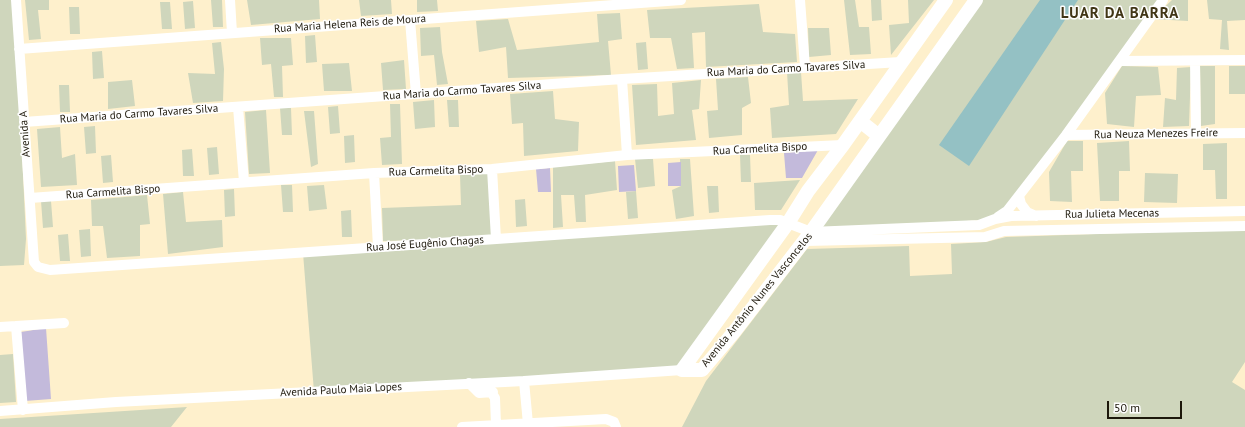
<!DOCTYPE html>
<html>
<head>
<meta charset="utf-8">
<style>
  body { margin:0 }
  #map { position:relative; width:1245px; height:427px; overflow:hidden; background:#fef0cc; font-family:"PT Sans",sans-serif }
  canvas { display:block }
  .scale { position:absolute; left:1107px; top:401px; width:75px; height:18px; box-sizing:border-box; border:2px solid #1d180b; border-top:0; padding-left:5px; font-size:12px; line-height:14px; white-space:nowrap; color:#1d180b; -webkit-text-stroke:3px #fefefe; paint-order:stroke }
</style>
</head>
<body>
<div id="map">
<canvas width="1245" height="427"></canvas>
<div class="scale">50 m</div>
</div>
<script>
const ctx = document.querySelector('canvas').getContext('2d');
ctx.lineJoin = 'round';
function fillPath(path, color) {
  ctx.fillStyle = color;
  ctx.fill(path, 'evenodd');
}
function poly(rows) {
  const path = new Path2D();
  for (const r of rows) {
    path.moveTo(r[0], r[1]);
    for (let i = 2; i < r.length; i += 2) path.lineTo(r[i], r[i + 1]);
  }
  return path;
}
function stroke(path, color, width, dash) {
  ctx.strokeStyle = color;
  ctx.lineWidth = width;
  ctx.lineCap = dash ? 'butt' : 'round';
  ctx.setLineDash(dash || []);
  ctx.stroke(path);
}
function label(font, color, halo, rows, align = 'center') {
  ctx.font = font + ' "PT Sans",sans-serif';
  ctx.lineWidth = 3;
  ctx.setLineDash([]);
  ctx.textBaseline = 'middle';
  ctx.strokeStyle = halo;
  ctx.fillStyle = color;
  for (const [text, x, y, turn = 0] of rows) {
    ctx.save();
    ctx.translate(x, y);
    ctx.rotate((+turn || 0) * Math.PI / 180);
    ctx.textAlign = isNaN(turn) ? turn : align;
    if (halo) ctx.strokeText(text, 0, 0);
    ctx.fillText(text, 0, 0);
    ctx.restore();
  }
}
fillPath(poly([
  [0,0,15,0,26,239,24,265,0,266],
  [25,0,49,0,49,10,38,10,41,39,29,40],
  [211,0,222,0,223,27,213,27],
  [247,0,319,0,320,19,251,25],
  [359,0,391,0,392,14,361,16],
  [417,0,437,0,438,11,417,12],
  [844,0,855,0,859,27,869,27,871,54,850,55],
  [871,0,881,0,882,20,872,21],
  [908,0,934,0,891,55,889,25,909,23],
  [974,0,1163,0,1121,61,995,219,811,232],
  [1172,0,1188,0,1188,21,1152,19],
  [1207,0,1245,0,1245,20,1227,21,1229,50,1220,49,1222,20,1209,19],
  [193,1,195,28,185,29,183,2],
  [160,2,170,2,172,29,162,29],
  [759,4,763,32,795,34,797,62,706,67,705,32,692,33,694,68,677,69,671,38,650,38,647,10],
  [69,7,79,7,80,34,70,34],
  [620,13,622,39,608,41,611,75,508,78,506,47,479,52,476,21,508,19,517,50,599,42,597,14],
  [440,27,442,52,448,84,437,85,434,55,421,56,420,28],
  [808,28,829,28,831,55,809,57],
  [315,35,317,62,306,63,305,36],
  [260,38,291,38,293,65,282,66,283,97,274,97,271,64,262,65],
  [221,42,224,69,223,101,193,103,188,73,215,74,212,43],
  [646,42,648,69,638,70,636,43],
  [102,51,104,78,93,79,92,52],
  [404,60,406,89,383,90,381,63],
  [349,63,352,91,324,91,322,64],
  [1122,66,1158,67,1161,95,1136,96,1134,127,1107,124,1105,93],
  [1200,66,1215,66,1215,124,1201,126],
  [1229,66,1245,66,1245,94,1229,94],
  [1191,67,1189,126,1163,127,1165,98,1176,100,1177,68],
  [787,72,801,72,803,101,858,99,836,134,772,138,770,108,789,105],
  [748,77,751,103,742,108,742,135,709,138,707,111,718,110,716,79],
  [132,80,135,106,108,109,108,82],
  [701,80,699,109,692,110,696,140,636,145,632,85,657,84,658,116,674,114,672,83],
  [59,85,69,85,70,112,60,112],
  [553,91,555,119,579,122,578,151,524,156,523,123,512,124,510,94],
  [434,100,435,127,415,129,413,102],
  [447,100,458,100,459,127,449,127],
  [390,104,400,104,402,164,382,165,380,138,391,137],
  [338,106,340,133,330,134,328,107],
  [280,108,291,108,292,135,282,135],
  [266,110,270,173,249,174,245,112],
  [304,111,314,111,318,164,311,167],
  [95,126,96,153,86,154,84,127],
  [60,127,62,158,75,154,77,185,41,187,37,129],
  [354,135,355,162,345,163,344,136],
  [1067,141,1083,141,1083,171,1071,171,1072,202,1050,201,1049,172],
  [1129,141,1130,171,1119,171,1119,201,1100,201,1097,143],
  [1227,143,1227,199,1216,199,1215,170,1203,170,1203,144],
  [217,147,219,174,209,175,207,148],
  [192,149,194,176,183,176,182,150],
  [111,155,113,182,103,183,101,156],
  [740,155,750,155,751,182,741,182],
  [635,159,653,159,655,186,638,188],
  [680,159,690,159,694,216,676,219,672,190,681,186],
  [615,161,617,190,585,195,586,222,576,222,574,195,561,195,563,227,553,228,553,167],
  [492,169,496,239,788,223,682,370,314,392,303,253,484,239,383,241,382,208,461,205,460,175],
  [1145,173,1178,174,1177,203,1144,202],
  [800,180,781,210,755,210,754,183],
  [281,185,292,185,293,212,283,212],
  [324,185,327,209,309,211,307,186],
  [707,186,718,186,719,212,709,213],
  [234,189,235,216,225,217,224,190],
  [636,191,638,218,628,219,626,192],
  [183,192,186,222,222,220,223,247,168,254,163,194],
  [147,195,150,224,140,225,140,256,107,258,103,226,92,226,91,200],
  [525,199,527,226,516,227,515,200],
  [41,201,51,201,53,227,43,228],
  [351,210,352,237,342,237,341,211],
  [90,229,91,256,81,257,79,230],
  [1245,229,1245,362,1232,382,1245,390,1245,427,682,427,706,381,807,249,909,246,910,276,952,274,951,244,986,242,1006,237],
  [68,234,70,261,60,261,58,235],
  [13,354,16,402,0,403,0,355],
  [187,407,171,427,0,427,0,419]
]), '#cfd6bc');
fillPath(poly([
  [1040,0,1078,0,969,166,939,145]
]), '#94c1c4');
fillPath(poly([
  [818,150,802,178,786,178,784,153],
  [681,162,681,186,668,186,668,163],
  [634,165,636,191,619,192,618,166],
  [550,168,551,192,538,192,536,169],
  [46,328,51,399,25,401,21,332]
]), '#c3badb');
stroke(poly([
  [16,0,34,262,38,267,50,270,770,220,780,220,811,232,979,225,995,219,1011,216,1245,211],
  [230,0,232,33],
  [800,0,805,67],
  [410,20,416,94],
  [19,49,681,0],
  [1121,61,1245,60],
  [1195,61,1196,134],
  [622,79,627,155],
  [238,107,244,182],
  [24,122,622,79,901,62],
  [1066,135,1245,133],
  [492,169,496,239],
  [374,173,378,247],
  [1019,196,1021,204,1027,212,1036,216],
  [30,198,374,173,492,169,627,155,843,145],
  [998,217,1007,211,1066,135,1163,0],
  [805,241,985,237,1004,231,1245,226],
  [16,326,23,410],
  [0,327,64,323],
  [524,381,528,424],
  [469,383,479,393,493,392],
  [485,383,495,398,496,425],
  [0,411,116,402,524,381,682,370],
  [462,427,606,419,614,422,616,427]
]), '#fff', 10);
stroke(poly([
  [860,121,879,136],
  [682,370,702,370,734,332,811,232,976,0],
  [682,370,788,223,808,191,843,145,946,0]
]), '#fff', 14);
label('11px', '#1d180b', '#fefefe', [
  ["Rua Maria Helena Reis de Moura",350,24,-4],
  ["Rua Maria do Carmo Tavares Silva",786,69,-3],
  ["Rua Maria do Carmo Tavares Silva",462,91,-4],
  ["Rua Maria do Carmo Tavares Silva",139,114,-4],
  ["Avenida A",25,134,-94],
  ["Rua Neuza Menezes Freire",1156,134,-1],
  ["Rua Carmelita Bispo",760,149,-3],
  ["Rua Carmelita Bispo",436,171,-2],
  ["Rua Carmelita Bispo",113,192,-4],
  ["Rua Julieta Mecenas",1112,214,-1],
  ["Rua José Eugênio Chagas",425,244,-4],
  ["Avenida Antônio Nunes Vasconcelos",757,300,-51],
  ["Avenida Paulo Maia Lopes",341,390,-3]
]);
ctx.letterSpacing = '1px';
label('bold 15px', '#403515', '#fefefe', [
  ["LUAR DA BARRA",1120,14]
]);
ctx.letterSpacing = '0px';
</script>
</body>
</html>
